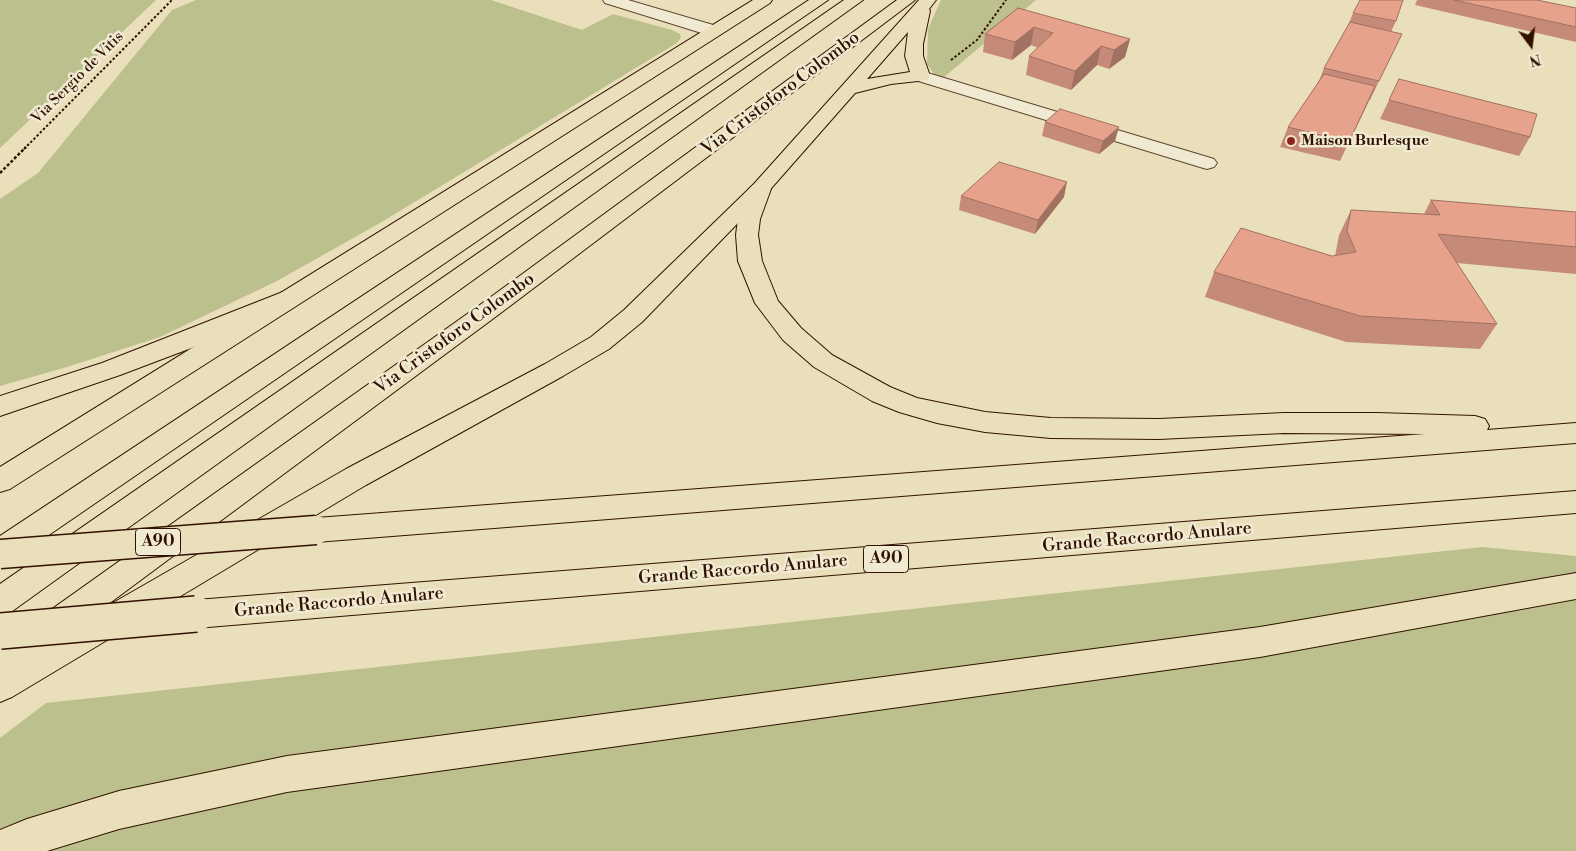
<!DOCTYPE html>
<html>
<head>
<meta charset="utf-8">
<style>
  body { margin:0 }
  #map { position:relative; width:1576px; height:851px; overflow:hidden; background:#eadfbb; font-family:"Libre Bodoni",serif }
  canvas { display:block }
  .north { position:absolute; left:1506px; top:20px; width:50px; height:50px; -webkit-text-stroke:4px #f1ead3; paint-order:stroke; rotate:165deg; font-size:14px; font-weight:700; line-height:20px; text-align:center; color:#311200 }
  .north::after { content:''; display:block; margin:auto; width:18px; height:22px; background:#311200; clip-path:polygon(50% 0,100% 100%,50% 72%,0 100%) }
</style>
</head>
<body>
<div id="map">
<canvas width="1576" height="851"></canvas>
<div class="north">N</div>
</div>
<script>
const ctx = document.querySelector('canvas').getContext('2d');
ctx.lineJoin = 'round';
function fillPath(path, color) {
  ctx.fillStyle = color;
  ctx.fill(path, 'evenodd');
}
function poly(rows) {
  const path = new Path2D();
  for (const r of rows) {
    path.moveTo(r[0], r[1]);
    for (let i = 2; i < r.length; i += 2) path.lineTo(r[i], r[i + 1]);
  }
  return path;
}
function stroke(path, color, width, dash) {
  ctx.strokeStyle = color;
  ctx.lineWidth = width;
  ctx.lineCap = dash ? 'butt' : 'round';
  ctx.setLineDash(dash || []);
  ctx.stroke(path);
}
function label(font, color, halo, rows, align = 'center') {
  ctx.font = font + ' "Libre Bodoni",serif';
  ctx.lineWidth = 5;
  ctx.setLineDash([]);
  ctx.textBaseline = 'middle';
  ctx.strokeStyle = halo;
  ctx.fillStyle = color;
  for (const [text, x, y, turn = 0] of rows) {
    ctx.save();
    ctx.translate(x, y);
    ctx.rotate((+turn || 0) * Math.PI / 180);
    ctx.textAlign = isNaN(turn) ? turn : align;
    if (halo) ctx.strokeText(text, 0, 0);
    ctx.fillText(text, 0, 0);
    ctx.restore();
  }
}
fillPath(poly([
  [0,0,156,0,0,148],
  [196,0,491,0,582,30,613,14,672,30,680,34,681,37,677,43,380,223,277,281,160,337,67,367,0,386,0,199,38,173,172,10],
  [941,0,1036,0,943,78,934,74,927,64,928,29],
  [1482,547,1576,556,1576,851,0,851,0,738,46,703]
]), '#bcc08c');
const minor = poly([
  [603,0,628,0,720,27,722,31,720,35,708,35,605,3,603,0],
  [921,71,1214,159,1217,163,1214,167,1207,169,1200,167,915,80,912,76,915,72,921,71]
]);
const major = poly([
  [753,0,772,0,770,3,10,489,0,492,0,467,753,0],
  [897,0,915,0,502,312,99,611,346,469,545,364,591,337,624,310,753,185,919,0,936,0,929,9,930,11,923,44,923,56,930,76,927,80,891,84,855,93,767,193,642,322,609,349,563,376,366,485,12,697,0,702,0,646,484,302,897,0],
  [908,32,905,56,910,72,867,79,908,32]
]);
const highway = poly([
  [809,0,828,0,11,561,0,564,0,536,809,0],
  [844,0,863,0,11,612,0,616,0,584,844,0],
  [760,183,767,185,771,189,760,219,758,235,762,261,778,301,801,328,832,355,890,387,917,398,985,412,1051,418,1159,419,1284,413,1377,413,1475,416,1485,419,1489,426,1487,430,1576,423,1576,443,316,542,305,538,301,530,305,522,316,518,1425,434,1284,433,1159,439,1051,438,985,432,937,423,899,412,872,401,814,367,783,340,755,303,738,261,736,235,738,219,749,189,753,185,760,183],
  [298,286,306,289,310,294,306,299,202,344,120,375,0,416,0,396,102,363,298,286],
  [1576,491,1576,513,196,628,184,624,180,614,184,604,196,600,1576,491],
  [1576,573,1576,599,1260,657,287,792,119,829,47,851,0,851,0,830,27,819,119,791,287,756,1260,627,1576,573]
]);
stroke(minor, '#5f452f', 2);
stroke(major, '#311200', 2);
stroke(highway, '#311200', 2);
stroke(poly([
  [951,60,977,40,1006,0],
  [24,149,172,0]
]), '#311200', 2, [2.5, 2]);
stroke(poly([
  [0,173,26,147]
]), '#311200', 2.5, [3, 2]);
fillPath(minor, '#f1ead3');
fillPath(major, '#eadfbb');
fillPath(highway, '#eadfbb');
const highwayBridgeFar1 = poly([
  [0,554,316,530]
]);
const highwayBridge = poly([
  [0,631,196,614]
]);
stroke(highwayBridgeFar1, '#311200', 31, []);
stroke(highwayBridge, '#311200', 38, []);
stroke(highwayBridgeFar1, '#eadfbb', 28);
stroke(highwayBridge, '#eadfbb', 35);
fillPath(poly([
  [1417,0,1537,0,1576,8,1576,42,1415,5],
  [1018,8,1130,39,1125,57,1109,69,1097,65,1071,90,1026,75,1029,56,1038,48,1031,45,1012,60,983,52,985,34],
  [1353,13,1396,21,1391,32,1393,52,1370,100,1369,100,1340,161,1280,147,1288,127,1319,81,1324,68,1348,26],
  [1399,79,1530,137,1519,156,1380,119],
  [1045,122,1115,141,1099,154,1042,136],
  [961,196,1064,197,1035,234,959,210],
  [1431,200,1576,212,1576,274,1457,263,1497,324,1480,349,1346,342,1205,297,1214,272,1335,256,1339,235,1351,210,1424,214]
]), '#c68b78');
fillPath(poly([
  [1034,27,1031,45,1012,60,1015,42],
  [1130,39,1125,57,1109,69,1114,50],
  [1101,46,1097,65,1071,90,1075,71],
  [1375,86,1367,105,1340,161,1349,142],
  [1119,127,1115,141,1099,154,1103,141],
  [1067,182,1064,197,1035,234,1038,220]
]), '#a17161');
const building = poly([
  [1360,0,1403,0,1396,21,1353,13,1360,0],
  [1454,0,1537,0,1576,8,1576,27,1454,0],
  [1018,8,1130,39,1114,50,1101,46,1075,71,1029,56,1053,33,1034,27,1015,42,985,34,1018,8],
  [1350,22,1402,34,1379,81,1324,68,1350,22],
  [1324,74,1375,86,1349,142,1288,127,1324,74],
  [1399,79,1537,114,1530,137,1389,100,1399,79],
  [1060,109,1119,127,1103,141,1045,122,1060,109],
  [999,162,1067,182,1038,220,961,196,999,162],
  [1431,200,1576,212,1576,247,1438,234,1497,324,1360,316,1214,272,1241,228,1332,256,1356,252,1347,231,1351,210,1440,215,1431,200]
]);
fillPath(building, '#e6a28b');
stroke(building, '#a17161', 1);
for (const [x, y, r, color] of [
  [1291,141,5,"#8f2418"]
]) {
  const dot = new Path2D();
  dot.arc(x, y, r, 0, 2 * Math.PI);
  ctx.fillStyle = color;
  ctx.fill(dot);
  stroke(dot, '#f1ead3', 2);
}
label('15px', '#311200', '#f1ead3', [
  ["Via Sergio de Vitis",78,78,-45]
]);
label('bold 15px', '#311200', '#f1ead3', [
  ["Maison Burlesque",1301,141]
], 'left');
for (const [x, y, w] of [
  [158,542,45],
  [886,559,45]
]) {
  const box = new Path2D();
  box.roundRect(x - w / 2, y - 13.5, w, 27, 4);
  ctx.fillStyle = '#f1ead3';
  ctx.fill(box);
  stroke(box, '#311200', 1);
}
label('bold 16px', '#311200', null, [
  ["A90",158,542],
  ["A90",886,559]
]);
label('18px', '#311200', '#f1ead3', [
  ["Via Cristoforo Colombo",781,94,-37],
  ["Via Cristoforo Colombo",455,334,-36],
  ["Grande Raccordo Anulare",1147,538,-5],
  ["Grande Raccordo Anulare",743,570,-5],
  ["Grande Raccordo Anulare",339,603,-5]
]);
</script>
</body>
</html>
